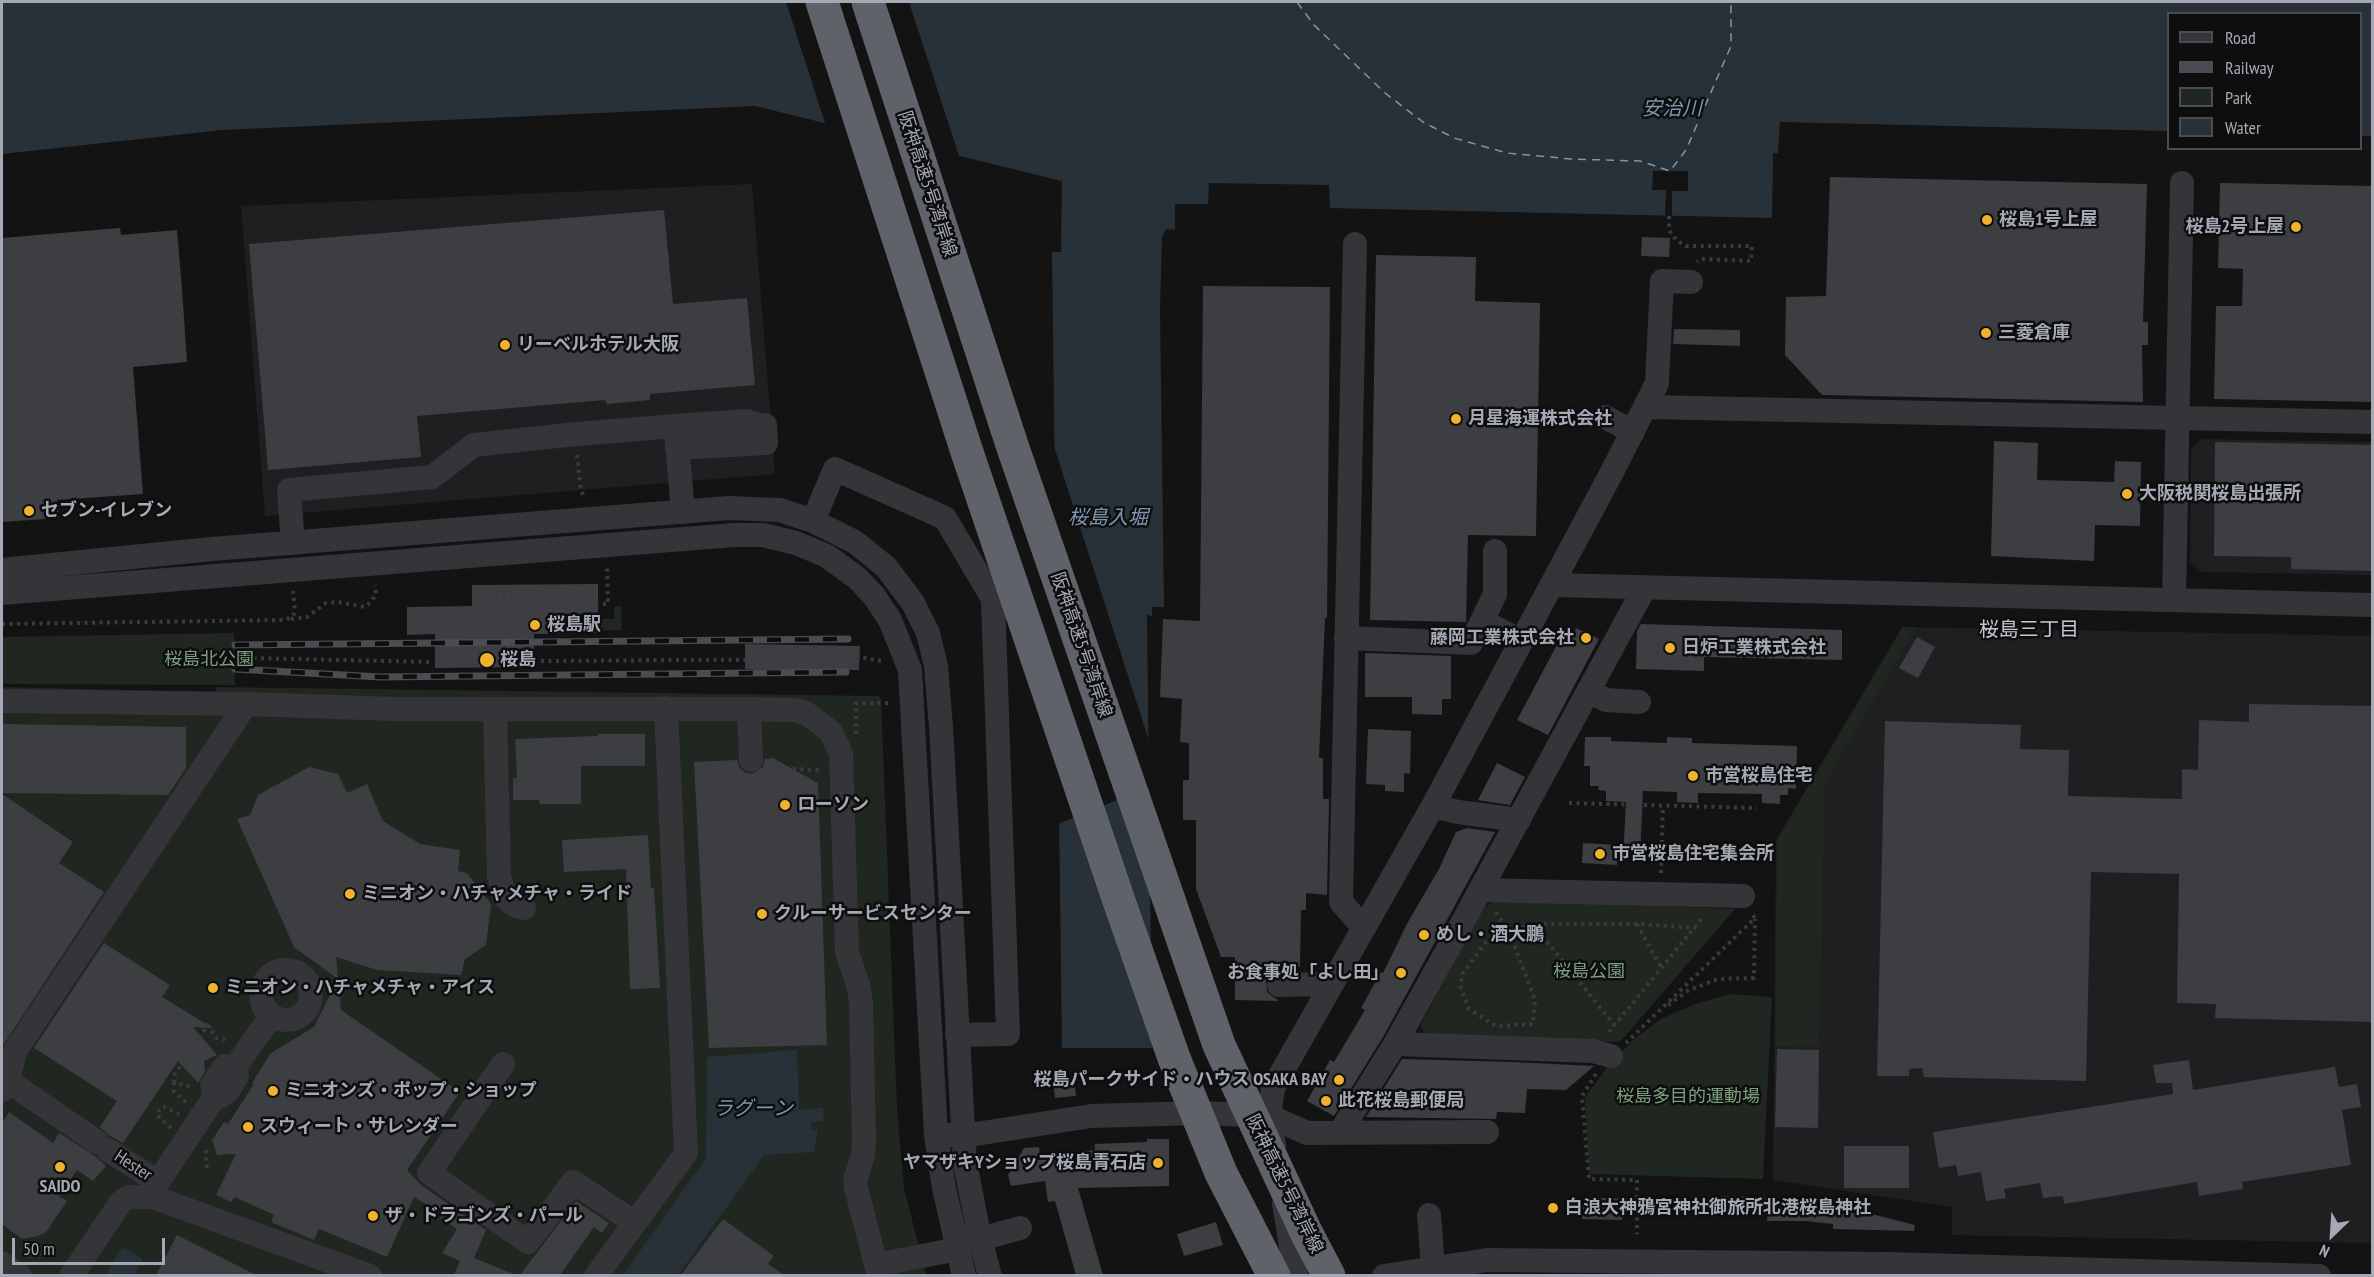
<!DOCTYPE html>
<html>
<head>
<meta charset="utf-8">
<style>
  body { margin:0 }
  #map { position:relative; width:2374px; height:1277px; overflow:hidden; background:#131314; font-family:"PT Sans Narrow",sans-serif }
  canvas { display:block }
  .frame { position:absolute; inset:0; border:3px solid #a4a9b5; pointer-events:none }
  .legend { position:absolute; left:2167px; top:12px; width:195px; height:138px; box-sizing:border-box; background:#0e0e0f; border:2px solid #4a4c51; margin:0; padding:8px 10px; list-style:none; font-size:18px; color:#a4a9b5 }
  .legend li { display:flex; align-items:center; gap:12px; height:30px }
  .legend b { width:30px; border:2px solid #4a4c51 }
  .north { position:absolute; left:2302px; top:1205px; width:60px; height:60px; -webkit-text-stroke:4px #0e0e0f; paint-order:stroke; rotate:205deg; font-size:16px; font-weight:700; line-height:24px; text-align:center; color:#a4a9b5 }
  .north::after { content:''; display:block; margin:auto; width:21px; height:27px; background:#a4a9b5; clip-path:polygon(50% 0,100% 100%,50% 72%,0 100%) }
  .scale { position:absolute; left:12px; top:1238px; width:153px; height:27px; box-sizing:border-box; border:3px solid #a4a9b5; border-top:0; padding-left:8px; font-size:18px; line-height:21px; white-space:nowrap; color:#a4a9b5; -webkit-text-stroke:4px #0e0e0f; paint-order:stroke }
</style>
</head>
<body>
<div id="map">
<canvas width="2374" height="1277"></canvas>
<div class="frame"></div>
<ul class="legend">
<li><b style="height:8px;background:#343439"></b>Road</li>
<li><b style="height:8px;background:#4b4c52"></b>Railway</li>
<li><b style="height:16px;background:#1f2720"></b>Park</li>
<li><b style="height:16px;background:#293138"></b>Water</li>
</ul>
<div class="north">N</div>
<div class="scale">50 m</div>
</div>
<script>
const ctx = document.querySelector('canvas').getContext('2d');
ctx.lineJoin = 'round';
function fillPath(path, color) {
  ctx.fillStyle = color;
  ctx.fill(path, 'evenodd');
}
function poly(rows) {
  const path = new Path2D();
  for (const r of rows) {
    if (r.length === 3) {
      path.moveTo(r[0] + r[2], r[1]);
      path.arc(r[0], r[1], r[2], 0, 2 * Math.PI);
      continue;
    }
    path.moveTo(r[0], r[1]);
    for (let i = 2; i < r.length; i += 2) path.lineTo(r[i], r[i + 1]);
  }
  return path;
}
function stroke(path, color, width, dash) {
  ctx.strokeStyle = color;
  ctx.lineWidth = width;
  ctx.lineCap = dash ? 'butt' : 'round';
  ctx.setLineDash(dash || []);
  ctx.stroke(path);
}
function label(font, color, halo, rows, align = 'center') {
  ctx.font = font + ' "PT Sans Narrow","Noto Sans JP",sans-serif';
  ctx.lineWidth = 5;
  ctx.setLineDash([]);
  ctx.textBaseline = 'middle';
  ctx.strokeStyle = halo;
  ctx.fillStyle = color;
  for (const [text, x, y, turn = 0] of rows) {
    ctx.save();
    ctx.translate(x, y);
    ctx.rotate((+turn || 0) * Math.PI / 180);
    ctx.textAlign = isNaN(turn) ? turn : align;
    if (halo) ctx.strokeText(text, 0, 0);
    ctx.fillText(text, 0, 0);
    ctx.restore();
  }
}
fillPath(poly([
  [752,184,775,474,265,516,241,206],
  [2202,439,2372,442,2372,575,2201,572,2190,561,2191,449],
  [1902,627,2372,636,2372,1243,1952,1235,1952,1207,1773,1180,1776,840]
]), '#1f1f21');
fillPath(poly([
  [621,606,622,630,598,631,599,619,614,619,614,607],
  [1903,627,1916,627,1825,783,1819,1047,1776,1046,1777,840],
  [234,633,235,685,2,684,2,637],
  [2,687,215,692,216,687,879,696,881,699,897,1109,904,1188,926,1275,2,1276],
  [1497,900,1735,909,1620,1042,1427,1036,1420,1026,1484,907],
  [1731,994,1772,997,1763,1179,1589,1174,1585,1097,1606,1069,1633,1040,1661,1019,1695,1004]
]), '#1f2720');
fillPath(poly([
  [2,2,2372,2,2372,136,2361,136,2360,14,2168,14,2168,131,1780,122,1778,153,1773,153,1772,218,1330,208,1329,185,1209,183,1208,204,1175,204,1175,230,1166,229,1162,237,1160,310,1164,607,1152,607,1152,616,1147,615,1152,1048,1062,1048,1052,252,1061,252,1062,181,755,106,222,130,2,154],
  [797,1050,799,1110,823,1108,824,1121,811,1122,811,1130,818,1129,814,1152,764,1155,678,1275,623,1275,706,1158,707,1057],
  [122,1247,143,1259,134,1275,105,1275]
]), '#293138');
fillPath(poly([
  [786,2,909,2,960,159,826,126],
  [1653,171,1688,171,1688,191,1672,191,1672,216,1665,216,1666,190,1652,190],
  [1051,437,1152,750,1152,786,1055,825]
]), '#131314');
stroke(poly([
  [1297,2,1314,25,1385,93,1423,122,1454,138,1507,153,1570,159,1640,161,1670,171,1686,150,1731,46,1731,2]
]), '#7b97b0', 1.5, [8, 6]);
fillPath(poly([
  [1830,177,2147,184,2143,322,2148,322,2148,345,2142,345,2143,402,1822,395,1785,355,1786,297,1826,296],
  [2220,183,2373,186,2373,402,2214,399,2216,306,2242,306,2243,269,2218,268],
  [664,210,673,304,747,298,755,385,650,394,650,400,607,404,605,400,417,416,421,457,268,470,249,244],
  [120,228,121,235,177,230,182,289,187,362,133,367,143,494,57,500,59,518,2,522,2,238],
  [1642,237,1670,238,1669,257,1641,256],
  [1376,255,1476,257,1475,301,1540,303,1536,536,1468,535,1466,622,1370,620],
  [1203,286,1330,287,1327,618,1325,618,1319,758,1323,758,1323,799,1329,799,1327,895,1306,893,1306,910,1301,910,1300,967,1279,967,1279,971,1271,973,1266,979,1267,992,1279,1001,1235,1000,1235,957,1221,957,1196,889,1196,820,1183,820,1183,780,1189,780,1189,743,1180,742,1182,699,1160,697,1163,619,1200,621],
  [1674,329,1740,330,1740,346,1673,344],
  [1994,441,2038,443,2037,480,2114,482,2115,461,2141,462,2140,526,2095,525,2094,561,1991,556],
  [2215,442,2373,445,2373,571,2291,569,2291,557,2214,556],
  [598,584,598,633,534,634,535,667,435,668,435,634,407,635,407,607,472,606,472,585],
  [1641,624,1842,630,1842,660,1704,657,1704,671,1636,669,1637,631],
  [1576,628,1599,639,1548,735,1517,720,1560,639,1569,644],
  [1917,637,1935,647,1918,678,1899,668],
  [745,644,860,646,859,670,745,669],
  [1365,653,1451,656,1451,699,1442,699,1442,715,1412,714,1412,697,1365,697],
  [2249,704,2373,706,2373,1022,2215,1018,2216,1004,2177,1003,2179,874,2091,872,2086,1081,1924,1077,1922,1068,1909,1069,1909,1076,1877,1076,1885,721,2021,725,2020,749,2069,750,2068,796,2182,799,2182,769,2198,770,2199,720,2249,722],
  [2,724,186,727,186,768,168,795,2,793],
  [1368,729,1411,731,1410,774,1404,773,1404,792,1385,791,1385,785,1366,784],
  [598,734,645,734,645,766,581,766,581,804,540,804,539,800,513,800,513,778,517,778,515,739,598,736],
  [1585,737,1611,737,1611,741,1667,743,1667,737,1692,738,1692,743,1797,746,1796,789,1788,788,1788,795,1780,795,1780,804,1762,803,1762,794,1698,793,1698,803,1677,802,1677,792,1643,791,1640,858,1623,858,1626,802,1606,801,1606,791,1598,790,1599,786,1590,786,1590,766,1584,766],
  [773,758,818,783,827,1045,709,1048,694,762,737,760,739,767,744,772,752,774,763,767,765,759],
  [1497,763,1525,777,1510,805,1478,800],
  [309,767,338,774,347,793,367,784,383,821,420,844,460,850,458,871,467,873,491,904,486,945,465,959,461,975,377,970,336,957,341,1010,460,1092,407,1170,421,1185,486,1230,474,1258,516,1275,454,1275,460,1261,442,1253,457,1229,440,1218,442,1214,414,1197,387,1257,319,1229,314,1240,271,1222,274,1215,235,1197,231,1202,216,1195,236,1154,217,1155,212,1140,224,1122,228,1124,254,1084,252,1083,271,1053,314,1027,338,979,294,947,237,819,250,815,258,795],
  [2,794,73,842,59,863,104,892,2,1047],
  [1467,828,1495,832,1383,1037,1334,1116,1307,1101,1330,1060,1334,1062,1365,1010,1361,1008,1381,972,1383,973,1408,922,1439,869,1456,832],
  [648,835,651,888,654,888,660,988,630,989,626,869,564,872,562,840],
  [1583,843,1618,845,1617,865,1582,863],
  [104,943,170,985,162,997,213,1028,193,1027,217,1055,204,1061,205,1071,198,1083,178,1061,123,1143,110,1136,100,1127,117,1101,34,1048],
  [1777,1049,1819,1050,1818,1128,1775,1127],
  [1402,1059,1513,1062,1594,1066,1566,1090,1527,1089,1525,1113,1497,1112,1496,1119,1366,1117],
  [2189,1060,2193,1090,2335,1067,2339,1087,2357,1084,2361,1107,2342,1110,2351,1165,2242,1182,2243,1189,2199,1196,2197,1182,2064,1204,2063,1196,2043,1198,2040,1183,2004,1189,2006,1198,1986,1201,1981,1172,1958,1176,1956,1165,1939,1168,1933,1132,2173,1094,2172,1083,2156,1083,2153,1065],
  [1074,1080,1076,1096,1055,1098,1053,1082],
  [9,1112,53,1143,59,1133,95,1156,106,1166,93,1181,77,1170,59,1196,67,1201,46,1232,38,1236,22,1239,2,1224,2,1123],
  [1147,1139,1169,1139,1169,1186,1078,1188,1103,1275,1076,1275,1055,1201,1048,1202,1045,1181,1011,1186,1008,1175,1024,1148,1039,1147,1040,1157,1095,1150,1095,1144,1147,1142],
  [1844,1146,1909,1146,1909,1188,1844,1188],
  [1720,1196,1766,1197,1766,1213,1719,1210],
  [1583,1197,1623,1199,1622,1220,1582,1219],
  [576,1201,609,1223,602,1233,594,1227,560,1275,520,1275],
  [1768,1203,1809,1203,1844,1207,1915,1225,1914,1231,1833,1229,1833,1224,1805,1221,1767,1221],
  [723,1219,774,1256,768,1264,784,1275,681,1275],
  [1216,1222,1223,1245,1184,1256,1177,1234],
  [177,1235,256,1275,156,1275]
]), '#3d3e41');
stroke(poly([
  [1669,216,1669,230,1676,240,1686,246,1752,246,1751,261,1701,259,1697,262],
  [577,455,581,491,585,497],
  [496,598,531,598],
  [291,619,307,617,326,603,338,602,365,607,372,601,376,593,375,585],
  [2,624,285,620,293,616,295,611,293,591],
  [246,658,433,662],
  [440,661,481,662],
  [541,661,839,659,859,657,881,661],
  [533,662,481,662,480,597,496,598,497,593,531,593,531,604,608,604,607,566],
  [856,734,856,703,891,703],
  [793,769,822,770],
  [1569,803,1757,808],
  [1661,873,1663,806],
  [1496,912,1509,932,1533,924,1637,924,1696,928],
  [1533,924,1615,1026],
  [1637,924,1662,969],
  [1509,932,1535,1000,1533,1024,1496,1026,1469,1009,1460,986,1463,973,1488,939,1509,932],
  [1668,1005,1689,990,1718,979,1754,978,1755,919],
  [1609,1032,1703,917],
  [1626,1043,1755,918,1752,914],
  [1596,1074,1582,1096,1589,1179,1637,1180,1637,1234],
  [174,1083,175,1074,208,1025,216,1038,228,1040],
  [186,1102,174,1092,174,1083,192,1087],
  [171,1128,157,1115,160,1108,164,1107,179,1114],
  [206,1150,207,1173]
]), '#3a3b40', 4, [3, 4.5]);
stroke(poly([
  [1355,244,1341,902,1364,928],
  [1646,407,2372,422],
  [1605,417,1633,432],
  [676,432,683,512],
  [813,521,835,469,945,518,993,599,1008,1034,957,1035],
  [293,543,289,490,432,477,474,445,576,434,675,426,747,421,758,425,765,425,766,443,677,448],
  [2,570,212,549,729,508,780,510,813,521,855,542,886,567,913,603,928,633,936,666,941,727,965,1163,980,1239,990,1276],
  [1552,585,2372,605],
  [2,593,734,535,763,535,796,543,827,556,857,578,874,596,890,620,910,670,936,1135,944,1188,964,1276],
  [2174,600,2182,183],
  [1482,621,1495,594,1495,551],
  [1346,638,1471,643,1482,621,1521,641],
  [1588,691,1606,700,1639,702],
  [2,701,246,704,394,709,749,709,794,710,806,713,830,731,841,753,847,952,859,988,861,1004,864,1141,863,1155,855,1180,856,1188,879,1276],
  [495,709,499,876,505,897,514,905,524,908],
  [749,709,751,760],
  [1433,806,1458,812,1519,820],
  [1481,890,1743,896],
  [286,995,25],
  [1279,985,1332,984],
  [1395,1044,1593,1051,1611,1056],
  [503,1064,429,1173,528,1242,573,1182,635,1223],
  [236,1066,225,1066,212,1085,215,1096,221,1096,228,1091,237,1076,236,1066,271,1016],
  [8,1081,97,1142],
  [2,1090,8,1081,15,1051,246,704],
  [1341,1131,1395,1044,1447,951,1645,587],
  [948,1135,963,1136,1091,1116,1200,1113,1269,1116,1307,1133,1487,1132],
  [1274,1146,1269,1116,1273,1088,1433,806,1611,474,1657,383,1662,281,1691,282],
  [108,1150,158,1182],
  [153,1197,158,1182,215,1096],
  [1284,1204,1296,1276],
  [1429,1215,1433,1267],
  [980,1239,1020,1228],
  [2,1263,20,1276],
  [876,1265,958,1249],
  [71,1276,121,1202,128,1197,153,1197,370,1276],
  [596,1276,686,1153,666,708],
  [1384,1276,1487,1260,1888,1264,2319,1276]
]), '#343439', 24);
const rail = poly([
  [235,645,848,639],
  [235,669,380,677,846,672]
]);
stroke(rail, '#4b4c52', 7);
stroke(rail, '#0e0e0f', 4.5, [14]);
stroke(poly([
  [822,2,967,452,1119,901,1174,1058,1221,1173,1274,1276],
  [868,2,1012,445,1219,1045,1306,1232,1329,1276]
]), '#60626a', 33);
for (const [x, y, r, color] of [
  [1987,220,6,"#f0b12e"],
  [2296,227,6,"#f0b12e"],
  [1986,333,6,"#f0b12e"],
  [505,345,6,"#f0b12e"],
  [1456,419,6,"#f0b12e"],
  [2127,494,6,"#f0b12e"],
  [29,511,6,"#f0b12e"],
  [535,625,6,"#f0b12e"],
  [1586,638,6,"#f0b12e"],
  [1670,648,6,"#f0b12e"],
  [487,660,8,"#f0b12e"],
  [1693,776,6,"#f0b12e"],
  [785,805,6,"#f0b12e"],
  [1600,854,6,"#f0b12e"],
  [350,894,6,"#f0b12e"],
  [762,914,6,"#f0b12e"],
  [1424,935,6,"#f0b12e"],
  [1401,973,6,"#f0b12e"],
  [213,988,6,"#f0b12e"],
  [1339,1080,6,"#f0b12e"],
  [273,1091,6,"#f0b12e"],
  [1326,1101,6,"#f0b12e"],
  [248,1127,6,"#f0b12e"],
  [1158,1163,6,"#f0b12e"],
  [60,1167,6,"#f0b12e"],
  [1553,1208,6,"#f0b12e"],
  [373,1216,6,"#f0b12e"]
]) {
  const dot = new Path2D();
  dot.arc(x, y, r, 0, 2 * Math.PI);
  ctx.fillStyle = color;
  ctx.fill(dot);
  stroke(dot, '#0e0e0f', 2);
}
label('18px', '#a4a9b5', '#0e0e0f', [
  ["阪神高速5号湾岸線",927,184,72],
  ["阪神高速5号湾岸線",1081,645,71],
  ["Hester",133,1166,33],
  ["阪神高速5号湾岸線",1284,1184,64]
]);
label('bold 18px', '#a4a9b5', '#0e0e0f', [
  ["桜島1号上屋",1999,220],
  ["桜島2号上屋",2284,227,"right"],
  ["三菱倉庫",1998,333],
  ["リーベルホテル大阪",517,345],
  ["月星海運株式会社",1468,419],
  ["大阪税関桜島出張所",2139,494],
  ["セブン-イレブン",41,511],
  ["桜島駅",547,625],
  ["藤岡工業株式会社",1574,638,"right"],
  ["日炉工業株式会社",1682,648],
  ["桜島",500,660],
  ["市営桜島住宅",1705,776],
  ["ローソン",797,805],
  ["市営桜島住宅集会所",1612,854],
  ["ミニオン・ハチャメチャ・ライド",362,894],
  ["クルーサービスセンター",774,914],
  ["めし・酒大鵬",1436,935],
  ["お食事処「よし田」",1389,973,"right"],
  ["ミニオン・ハチャメチャ・アイス",225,988],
  ["桜島パークサイド・ハウス OSAKA BAY",1327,1080,"right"],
  ["ミニオンズ・ポップ・ショップ",285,1091],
  ["此花桜島郵便局",1338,1101],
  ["スウィート・サレンダー",260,1127],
  ["ヤマザキYショップ桜島青石店",1146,1163,"right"],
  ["SAIDO",60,1187,"center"],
  ["白浪大神鴉宮神社御旅所北港桜島神社",1565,1208],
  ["ザ・ドラゴンズ・パール",385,1216]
], 'left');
label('18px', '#7ba07e', '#0e0e0f', [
  ["桜島北公園",209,660],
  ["桜島公園",1589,972],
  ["桜島多目的運動場",1688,1097]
]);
label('italic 20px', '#7b97b0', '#0e0e0f', [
  ["安治川",1672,109],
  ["桜島入堀",1108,518],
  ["ラグーン",753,1109]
]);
label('20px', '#c5c8d1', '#0e0e0f', [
  ["桜島三丁目",2029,630]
]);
</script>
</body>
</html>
